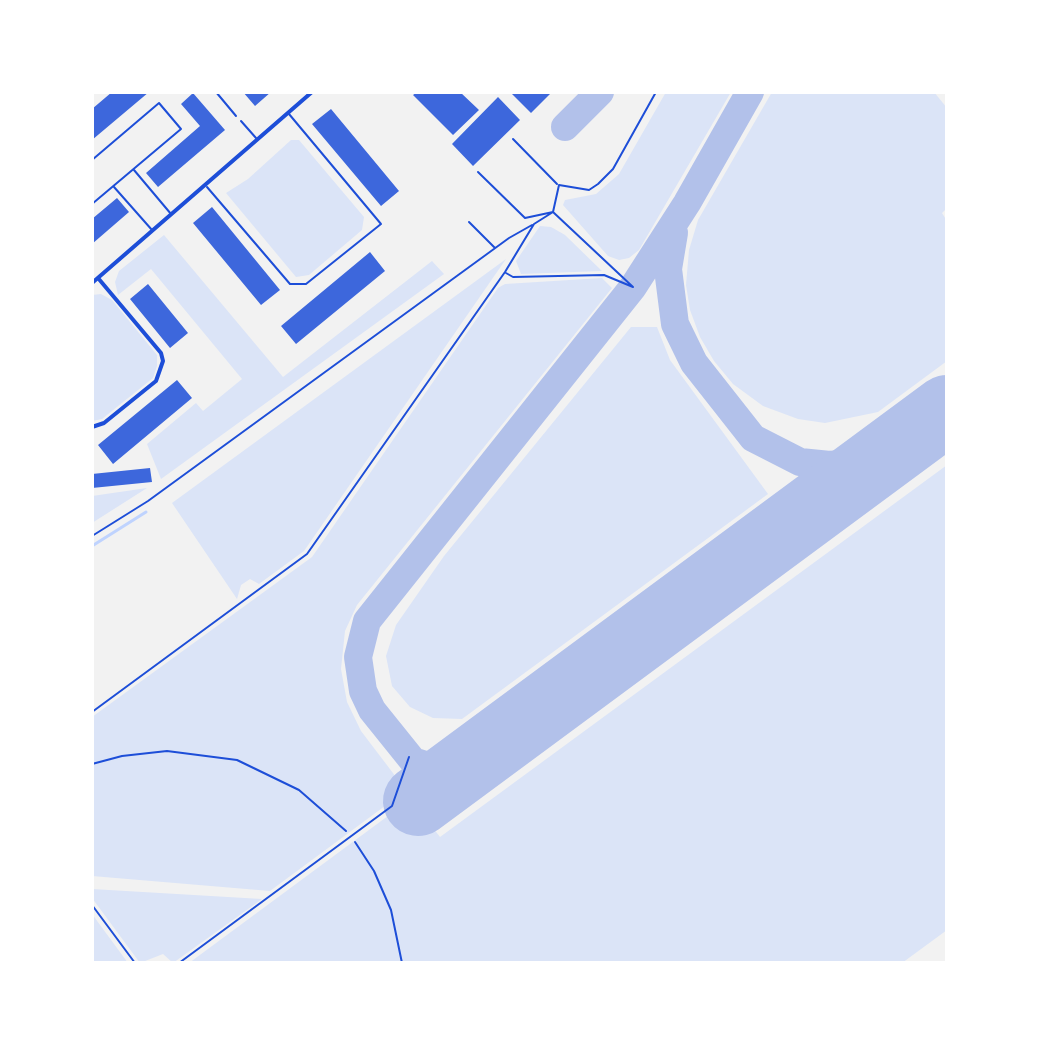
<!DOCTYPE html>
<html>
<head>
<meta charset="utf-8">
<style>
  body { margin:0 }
  #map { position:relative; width:1039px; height:1055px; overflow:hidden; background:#f2f2f2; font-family:"Open Sans",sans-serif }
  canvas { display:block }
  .frame { position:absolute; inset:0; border:94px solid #fff; pointer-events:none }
</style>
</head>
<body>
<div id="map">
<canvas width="1039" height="1055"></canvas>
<div class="frame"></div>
</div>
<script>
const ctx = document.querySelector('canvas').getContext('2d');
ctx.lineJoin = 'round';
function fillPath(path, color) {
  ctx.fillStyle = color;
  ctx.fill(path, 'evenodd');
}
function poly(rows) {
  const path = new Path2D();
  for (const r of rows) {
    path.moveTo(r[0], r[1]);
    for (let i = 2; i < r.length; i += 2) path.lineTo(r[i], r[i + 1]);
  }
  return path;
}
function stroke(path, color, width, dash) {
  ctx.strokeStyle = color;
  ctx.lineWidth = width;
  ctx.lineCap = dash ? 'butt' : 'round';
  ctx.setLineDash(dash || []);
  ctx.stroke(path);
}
fillPath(poly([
  [666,92,731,92,639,250,629,258,619,260,608,256,563,205,565,200,596,194,619,174],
  [772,92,934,92,947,108,947,208,942,213,947,221,947,361,878,412,825,423,798,419,763,406,733,384,714,361,700,337,690,310,686,285,689,250,698,220],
  [291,140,299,140,364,217,362,230,309,275,296,277,226,193,248,179],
  [540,226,551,227,565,235,602,271,521,274,516,261],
  [164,235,283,377,432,261,444,274,161,479,147,444,196,403,203,411,242,379,151,269,118,295,115,282,119,271],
  [506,259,304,551,259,584,250,579,241,585,237,599,172,503],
  [602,278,612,288,357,605,345,631,341,669,347,702,361,731,396,777,389,803,270,891,92,876,92,717,312,557,498,288,505,284],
  [101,294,112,300,157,355,157,366,153,378,102,419,92,421,92,295],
  [631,327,657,327,670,360,768,494,462,719,433,718,410,707,392,686,386,656,396,625,444,556],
  [947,465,947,930,902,963,189,963,396,810,401,786,440,837],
  [147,488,92,523,92,496],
  [92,889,262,899,173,963,163,954,140,963,92,898],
  [92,914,128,963,92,963]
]), '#dbe4f7');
stroke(poly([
  [92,546,146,512]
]), '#bfd3fe', 3);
stroke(poly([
  [565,127,600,92],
  [674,233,668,269,675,324,694,363,753,438,800,462,830,465,858,462,907,439],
  [454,774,413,761,372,710,363,691,358,657,367,621,633,287,687,203,750,92]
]), '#b2c1ea', 28);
stroke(poly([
  [418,801,947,410]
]), '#b2c1ea', 70);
fillPath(poly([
  [112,92,149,92,92,140,92,109],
  [243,92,271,92,255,106],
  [417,92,460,92,479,110,453,135,413,95],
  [510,92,552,92,531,113],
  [193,93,225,130,158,187,146,173,200,126,181,104],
  [498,97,520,120,473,166,452,144],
  [331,109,399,191,381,206,312,124],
  [117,198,129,212,92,244,92,219],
  [212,207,280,290,261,305,193,223],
  [370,252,385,271,296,344,281,326],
  [148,284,188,333,170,348,130,299],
  [177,380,192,398,113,464,98,445],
  [150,468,152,482,92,488,92,474]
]), '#3d67dc');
stroke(poly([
  [92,764,122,756,167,751,237,760,299,790,346,831],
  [355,842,374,871,391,910,402,963]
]), '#1d4ed8', 2);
stroke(poly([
  [216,92,236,116],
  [241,121,256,138],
  [513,139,557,184],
  [92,160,159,103,181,129,92,204],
  [134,170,171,214],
  [478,172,525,218,553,212,633,287,604,275,513,277,506,273],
  [114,187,152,230],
  [207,187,290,284,306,284,381,224,289,114],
  [469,222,495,248],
  [92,536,148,501,509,238,532,225],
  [92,712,307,554,505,272,534,224,553,212,559,185,589,190,598,184,613,169,656,92],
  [92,905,135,963],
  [179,963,392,806,409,757]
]), '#1d4ed8', 2);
stroke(poly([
  [92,283,312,92],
  [92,427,104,423,156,381,163,361,161,353,98,278]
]), '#1d4ed8', 4);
</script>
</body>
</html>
